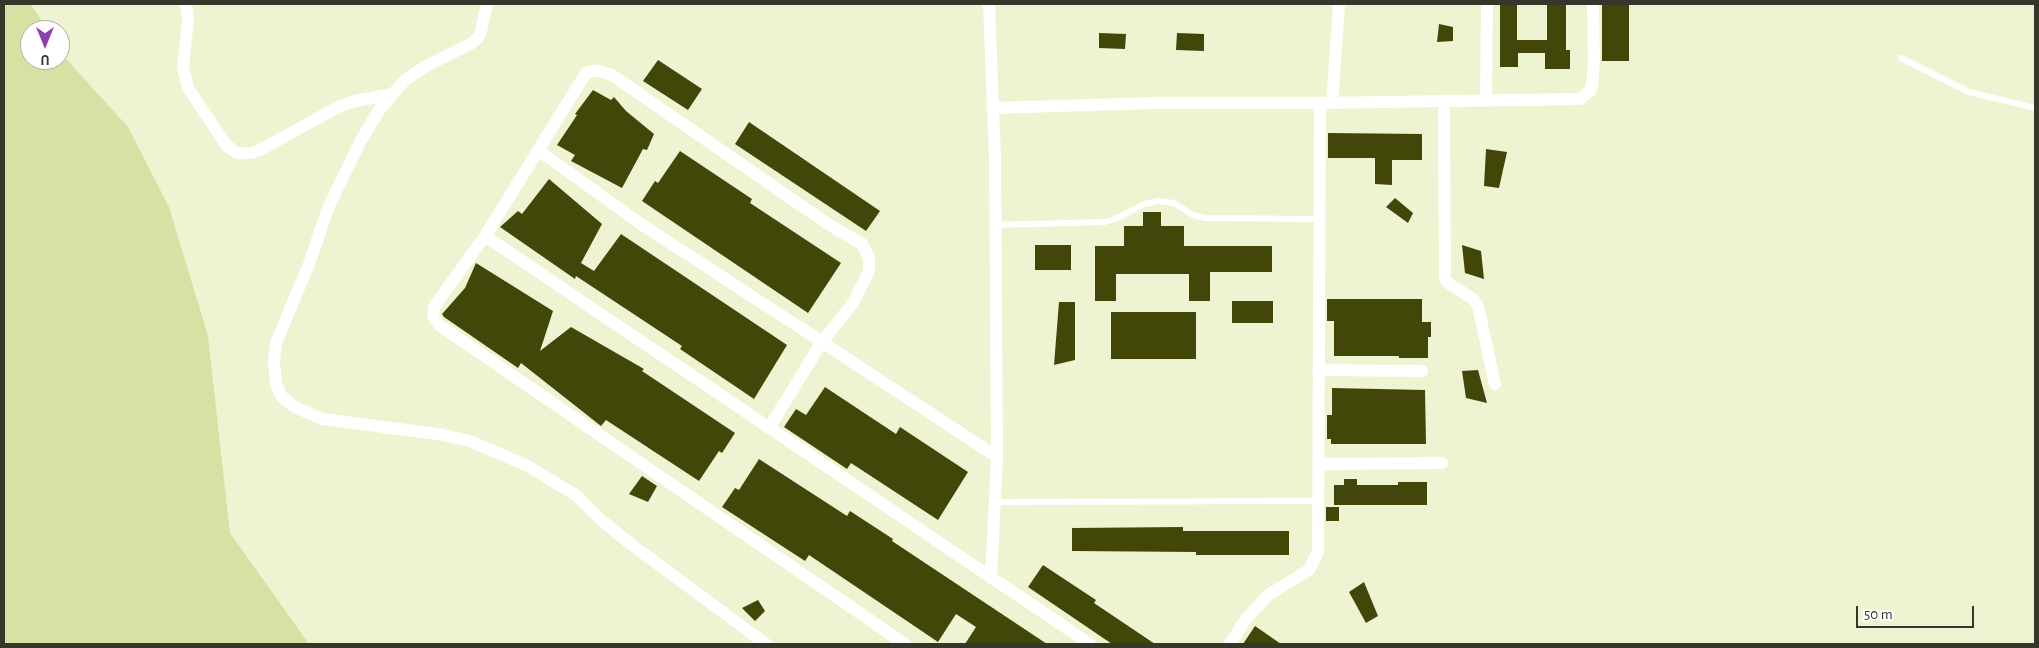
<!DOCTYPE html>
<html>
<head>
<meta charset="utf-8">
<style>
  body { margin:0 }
  #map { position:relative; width:2039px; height:648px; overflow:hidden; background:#eef3d1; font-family:"Alegreya Sans",sans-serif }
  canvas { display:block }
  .frame { position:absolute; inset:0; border:5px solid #35372a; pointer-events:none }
  .north { position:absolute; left:20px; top:20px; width:50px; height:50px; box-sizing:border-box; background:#fff; border:1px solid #aeafaa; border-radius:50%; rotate:180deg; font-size:14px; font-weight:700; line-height:20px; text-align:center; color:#35372a }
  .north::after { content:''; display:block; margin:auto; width:18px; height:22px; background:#8f40b0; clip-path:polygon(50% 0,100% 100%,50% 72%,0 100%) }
  .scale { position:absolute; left:1856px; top:606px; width:118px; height:22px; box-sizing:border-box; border:2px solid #35372a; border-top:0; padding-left:6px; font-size:15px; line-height:18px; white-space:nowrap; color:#35372a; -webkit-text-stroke:4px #fff; paint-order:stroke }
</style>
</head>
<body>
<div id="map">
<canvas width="2039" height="648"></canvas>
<div class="frame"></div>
<div class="north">U</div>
<div class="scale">50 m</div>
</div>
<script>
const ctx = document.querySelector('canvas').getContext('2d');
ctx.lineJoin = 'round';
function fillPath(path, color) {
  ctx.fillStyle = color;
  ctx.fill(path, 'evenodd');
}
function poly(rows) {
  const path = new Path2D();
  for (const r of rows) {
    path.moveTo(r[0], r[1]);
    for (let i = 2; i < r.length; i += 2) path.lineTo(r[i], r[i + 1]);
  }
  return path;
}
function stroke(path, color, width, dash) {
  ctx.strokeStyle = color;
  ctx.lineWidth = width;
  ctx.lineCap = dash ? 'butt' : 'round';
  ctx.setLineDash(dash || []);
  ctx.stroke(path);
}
fillPath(poly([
  [4,4,30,4,33,8,48,30,30,30,30,60,60,60,60,49,67,60,128,127,169,207,208,336,230,533,309,644,4,644]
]), '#d8e1a3');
fillPath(poly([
  [1500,4,1517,4,1517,40,1547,40,1547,4,1566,4,1566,50,1570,50,1570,69,1545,69,1545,53,1518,53,1518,67,1500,67],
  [1602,4,1629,4,1629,61,1602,61],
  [1439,24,1453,27,1453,41,1437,42],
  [1099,33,1126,34,1125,49,1099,48],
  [1177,33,1204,34,1204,51,1176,50],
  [658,60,702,89,688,110,643,81],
  [593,90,611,100,614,97,626,111,654,134,647,150,643,149,622,188,571,161,575,155,557,145,577,115,575,114],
  [749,122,880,211,866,231,735,144],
  [1328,133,1422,134,1422,160,1392,160,1392,185,1375,184,1375,158,1328,158],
  [1486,149,1507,152,1499,188,1484,186],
  [680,151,752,199,750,203,841,263,808,313,642,201,655,181,658,183],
  [549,179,602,224,581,263,594,271,621,234,787,345,754,399,680,349,682,346,576,276,575,279,500,227,518,211,522,214],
  [1395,198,1413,213,1408,223,1386,207],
  [1143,212,1161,212,1161,226,1184,226,1184,246,1272,246,1272,272,1210,272,1210,301,1189,301,1189,274,1116,274,1116,301,1095,301,1095,246,1124,246,1124,226,1143,226],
  [1035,245,1071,245,1071,270,1035,270],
  [1462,245,1481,251,1484,279,1465,273],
  [476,263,553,311,540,351,571,327,644,369,642,371,735,433,722,453,719,451,699,481,606,420,601,426,521,363,518,368,444,317,442,314,465,288],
  [1327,299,1422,299,1422,322,1431,322,1431,337,1428,337,1428,358,1399,358,1399,356,1334,356,1334,321,1327,321],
  [1232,301,1273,301,1273,323,1232,323],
  [1059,302,1075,302,1075,360,1054,365],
  [1111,312,1196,312,1196,359,1111,359],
  [1478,370,1487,403,1466,398,1462,371],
  [825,387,896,434,900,427,968,472,938,520,851,463,847,469,784,427,796,409,806,415],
  [1332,388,1425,390,1426,444,1331,444,1331,439,1327,439,1327,415,1332,415],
  [759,459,847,516,850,511,893,539,892,541,1047,644,965,644,976,627,956,614,938,642,809,555,805,561,722,507,735,488,739,490],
  [642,476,657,486,648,502,629,494],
  [1344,479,1357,479,1357,485,1398,485,1398,482,1427,482,1427,505,1334,505,1334,485,1344,485],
  [1326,507,1339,507,1339,521,1326,521],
  [1183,527,1183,531,1289,531,1289,555,1196,555,1196,552,1072,551,1072,528],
  [1043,565,1096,600,1094,603,1155,644,1112,644,1028,587],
  [1364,582,1378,616,1366,623,1349,592],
  [758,600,765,611,755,621,742,608],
  [1255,626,1281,644,1243,644]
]), '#424709');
stroke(poly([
  [1901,58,1969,92,2035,108],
  [995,225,1105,222,1115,219,1145,204,1158,201,1174,203,1193,215,1206,218,1319,219],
  [995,502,1318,501]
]), '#fff', 6);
stroke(poly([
  [186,4,188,21,183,67,188,88,227,146,237,153,252,153,260,150,340,106,355,101,393,94],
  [487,4,481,31,478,38,472,43,426,66,404,81,380,109,361,140,328,208,309,264,276,343,274,362,276,384,282,397,295,407,322,419,438,434,470,441,528,466,577,496,601,520,632,545,766,644],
  [989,4,995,158,997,457,991,578],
  [1486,101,1487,4],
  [1444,102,1445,279,1448,283,1473,299,1478,306,1495,384],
  [1332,103,1339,4],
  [992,108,1155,103,1320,103],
  [538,150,641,224,822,342,769,428],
  [485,236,1090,644],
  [1318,370,1422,371],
  [1318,464,1442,463],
  [905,644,439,325,433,316,434,307,485,236,586,73,592,71,599,71,612,75,828,224,862,244,869,258,869,271,853,303,822,342,997,457],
  [1230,644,1246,619,1258,606,1268,595,1309,570,1318,552,1320,103,1580,99,1590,91,1592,86,1594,62,1593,4]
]), '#fff', 12);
</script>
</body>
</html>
